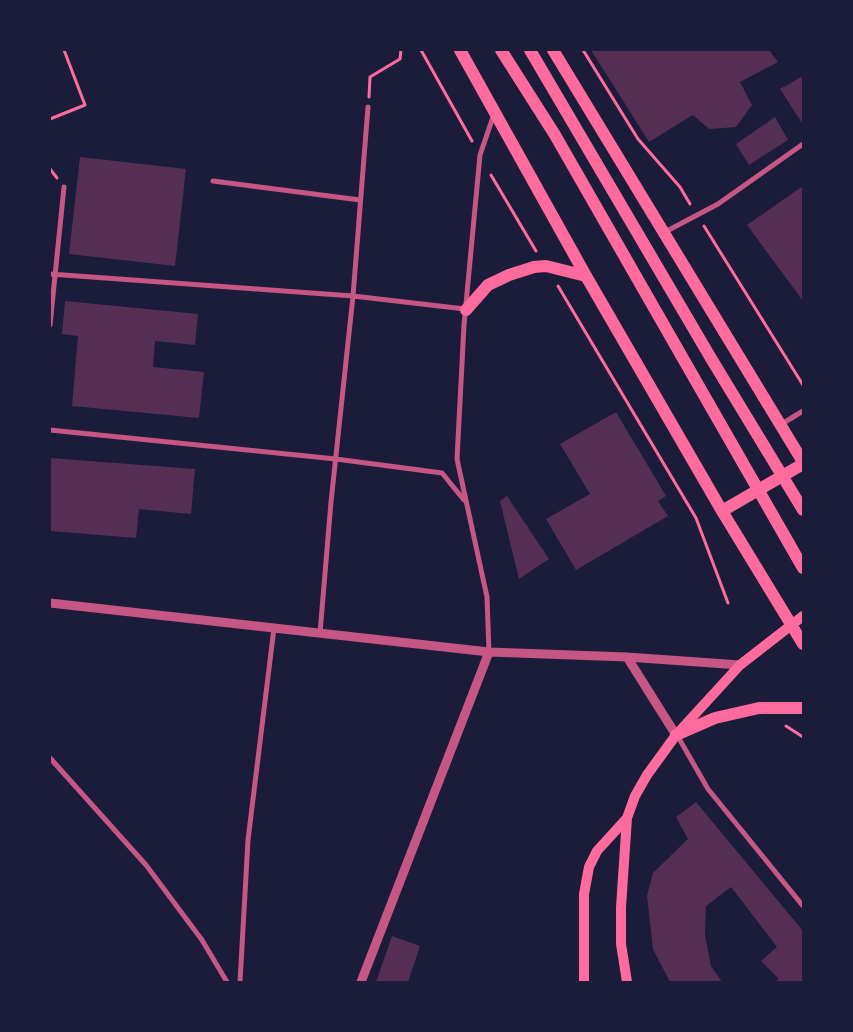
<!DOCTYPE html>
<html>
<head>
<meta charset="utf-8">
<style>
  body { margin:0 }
  #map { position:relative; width:853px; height:1032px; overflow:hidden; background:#1b1b3a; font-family:"Nunito Sans",sans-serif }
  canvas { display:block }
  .frame { position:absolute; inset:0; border:51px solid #1b1b3a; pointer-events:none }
</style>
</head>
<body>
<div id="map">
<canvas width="853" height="1032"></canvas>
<div class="frame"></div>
</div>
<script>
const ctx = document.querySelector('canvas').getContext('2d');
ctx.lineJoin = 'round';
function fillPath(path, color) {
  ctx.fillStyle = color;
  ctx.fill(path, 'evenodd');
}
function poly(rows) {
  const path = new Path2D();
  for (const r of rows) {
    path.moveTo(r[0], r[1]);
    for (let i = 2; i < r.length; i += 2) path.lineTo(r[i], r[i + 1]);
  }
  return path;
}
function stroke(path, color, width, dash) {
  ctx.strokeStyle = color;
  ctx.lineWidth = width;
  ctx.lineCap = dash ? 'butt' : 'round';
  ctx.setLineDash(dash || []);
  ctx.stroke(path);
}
fillPath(poly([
  [591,50,769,50,778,62,740,82,752,105,736,127,709,129,693,115,649,142],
  [803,76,803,122,802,123,780,89],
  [775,117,788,140,749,165,736,144],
  [80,157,186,169,175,266,69,254],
  [803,186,803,301,747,225],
  [65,301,198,314,195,345,155,341,153,367,204,372,199,418,72,406,78,336,62,334],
  [616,412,666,496,658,501,668,516,576,570,546,519,590,494,560,444],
  [50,458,195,469,191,514,139,509,136,538,50,531],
  [507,496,549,559,519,579,500,501],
  [696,802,803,931,803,982,774,982,779,979,761,961,777,947,731,887,706,906,705,935,711,966,722,982,670,982,653,949,647,896,653,873,688,839,676,817],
  [392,936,420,946,408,982,376,982]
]), '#542f53');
stroke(poly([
  [421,50,472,141],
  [583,50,638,139,680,187,690,204],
  [369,97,370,77,400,59,401,50],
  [50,119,85,105,64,50],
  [50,169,57,178],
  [491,175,536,251],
  [704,226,803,385],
  [558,286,696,518,728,603],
  [786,726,803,737]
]), '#ff6b9d', 3);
stroke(poly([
  [213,181,360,200],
  [663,233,718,204,803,144],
  [50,274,353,296,465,309],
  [50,325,64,187],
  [780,425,803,411],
  [50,430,336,459,442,473,464,500],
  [320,633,331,502,353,296,368,107],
  [489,652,487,597,457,459,464,325,480,155,494,114],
  [677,735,708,789,803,906],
  [50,758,146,865,202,940,227,982],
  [240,982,248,840,274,628]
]), '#c65784', 5);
stroke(poly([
  [50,603,489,652,627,657,740,665],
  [627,657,676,735],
  [361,982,489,652]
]), '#c65784', 9);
stroke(poly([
  [584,982,584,894,589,867,597,851,627,818],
  [627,982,621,944,621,907,627,818,635,796,647,775,676,735,740,665,803,616]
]), '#ff6b9d', 10);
stroke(poly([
  [460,50,586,276,722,511,803,644],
  [501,50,555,135,803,568],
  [530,50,712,360,803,510],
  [553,50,803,462],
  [466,310,488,285,509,275,534,267,546,266,586,276],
  [722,511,803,464],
  [676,735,715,718,759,708,803,708]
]), '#ff6b9d', 12);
</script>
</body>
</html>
